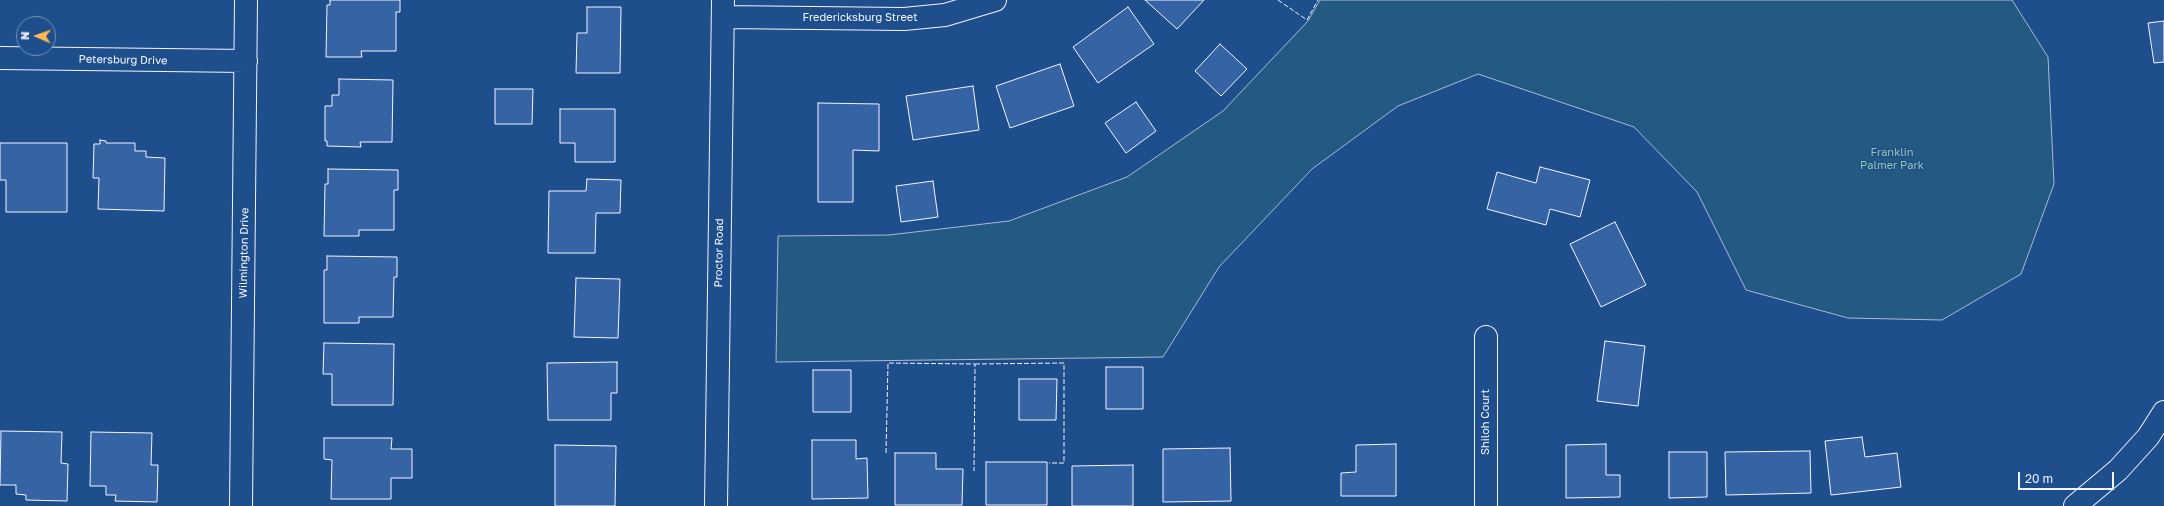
<!DOCTYPE html>
<html>
<head>
<meta charset="utf-8">
<style>
  body { margin:0 }
  #map { position:relative; width:2164px; height:506px; overflow:hidden; background:#1f4e8c; font-family:"Golos Text",sans-serif }
  canvas { display:block }
  .north { position:absolute; left:16px; top:16px; width:40px; height:40px; box-sizing:border-box; background:#1f4e8c; border:1px solid #7391ba; border-radius:50%; rotate:272deg; font-size:11px; font-weight:700; line-height:16px; text-align:center; color:#f2f6ff }
  .north::after { content:''; display:block; margin:auto; width:14px; height:18px; background:#ffb74d; clip-path:polygon(50% 0,100% 100%,50% 72%,0 100%) }
  .scale { position:absolute; left:2018px; top:472px; width:96px; height:18px; box-sizing:border-box; border:2px solid #f2f6ff; border-top:0; padding-left:5px; font-size:12px; line-height:14px; white-space:nowrap; color:#f2f6ff; -webkit-text-stroke:3px #1f4e8c; paint-order:stroke }
</style>
</head>
<body>
<div id="map">
<canvas width="2164" height="506"></canvas>
<div class="north">N</div>
<div class="scale">20 m</div>
</div>
<script>
const ctx = document.querySelector('canvas').getContext('2d');
ctx.lineJoin = 'round';
function fillPath(path, color) {
  ctx.fillStyle = color;
  ctx.fill(path, 'evenodd');
}
function poly(rows) {
  const path = new Path2D();
  for (const r of rows) {
    path.moveTo(r[0], r[1]);
    for (let i = 2; i < r.length; i += 2) path.lineTo(r[i], r[i + 1]);
  }
  return path;
}
function stroke(path, color, width, dash) {
  ctx.strokeStyle = color;
  ctx.lineWidth = width;
  ctx.lineCap = dash ? 'butt' : 'round';
  ctx.setLineDash(dash || []);
  ctx.stroke(path);
}
function label(font, color, halo, rows, align = 'center') {
  ctx.font = font + ' "Golos Text",sans-serif';
  ctx.lineWidth = 3;
  ctx.setLineDash([]);
  ctx.textBaseline = 'middle';
  ctx.strokeStyle = halo;
  ctx.fillStyle = color;
  for (const [text, x, y, turn = 0] of rows) {
    ctx.save();
    ctx.translate(x, y);
    ctx.rotate((+turn || 0) * Math.PI / 180);
    ctx.textAlign = isNaN(turn) ? turn : align;
    if (halo) ctx.strokeText(text, 0, 0);
    ctx.fillText(text, 0, 0);
    ctx.restore();
  }
}
const green = poly([
  [1320,0,2012,0,2048,57,2054,184,2021,274,1942,320,1848,318,1746,290,1697,192,1634,127,1478,74,1398,106,1312,169,1219,267,1163,357,776,362,778,236,889,235,1009,221,1127,177,1223,111,1308,21,1320,0]
]);
fillPath(green, '#245a82');
stroke(green, '#a8bbd7', 1);
const building = poly([
  [330,0,400,0,400,12,396,12,396,51,361,51,362,57,326,57,327,5,330,5,330,0],
  [1145,0,1204,0,1177,29,1145,0],
  [587,7,621,7,620,73,576,73,577,33,587,33,587,7],
  [1128,7,1154,44,1098,83,1073,47,1128,7],
  [2164,21,2164,62,2154,63,2148,23,2164,21],
  [1220,44,1247,69,1221,96,1195,71,1220,44],
  [1060,64,1074,106,1010,128,996,86,1060,64],
  [339,79,393,80,392,142,360,142,361,147,327,146,327,141,325,141,325,106,332,106,332,95,339,95,339,79],
  [973,86,979,130,913,140,906,96,973,86],
  [495,89,533,89,532,124,495,124,495,89],
  [1136,102,1156,131,1126,153,1105,123,1136,102],
  [818,103,879,104,879,151,853,150,853,202,818,202,818,103],
  [560,109,615,109,615,162,575,162,575,143,560,143,560,109],
  [100,140,106,141,106,143,135,143,135,151,146,151,146,157,165,158,164,211,98,209,99,178,93,178,94,144,100,144,100,140],
  [0,143,67,143,67,212,6,212,6,180,0,180,0,143],
  [1540,167,1590,180,1580,217,1550,209,1546,225,1487,209,1497,172,1536,183,1540,167],
  [328,169,398,170,398,190,394,190,394,230,359,230,359,236,324,236,325,184,328,184,328,169],
  [587,179,621,180,620,213,596,213,595,253,548,253,549,191,586,191,587,179],
  [933,181,938,217,901,222,896,186,933,181],
  [1615,222,1646,285,1601,307,1570,244,1615,222],
  [327,256,397,257,397,277,394,277,393,317,359,317,359,323,324,323,324,270,327,270,327,256],
  [576,278,620,279,618,338,574,337,576,278],
  [1605,341,1645,346,1638,406,1597,401,1605,341],
  [324,343,394,344,393,405,332,405,332,374,323,374,324,343],
  [617,362,617,393,611,393,611,420,548,420,547,363,617,362],
  [1106,367,1143,367,1143,409,1106,409,1106,367],
  [813,370,851,370,851,412,813,412,813,370],
  [1019,379,1057,379,1056,420,1019,420,1019,379],
  [1,431,62,432,61,463,68,464,67,501,26,500,26,495,16,494,16,485,0,485,1,431],
  [91,432,152,433,151,465,158,465,157,502,115,501,116,495,106,495,106,486,90,486,91,432],
  [1862,437,1865,457,1897,453,1901,487,1831,495,1825,441,1862,437],
  [324,438,392,438,391,449,412,449,412,478,391,478,391,499,331,499,332,460,324,459,324,438],
  [812,440,856,440,856,459,867,458,868,498,812,499,812,440],
  [1396,444,1396,496,1341,496,1341,473,1356,472,1356,445,1396,444],
  [1606,444,1606,475,1620,475,1620,497,1566,498,1566,445,1606,444],
  [555,445,616,446,615,506,555,506,555,445],
  [1230,448,1231,501,1163,502,1163,449,1230,448],
  [1810,451,1811,493,1726,495,1725,452,1810,451],
  [1669,452,1707,452,1707,497,1669,498,1669,452],
  [895,453,936,453,936,469,963,469,962,505,895,505,895,453],
  [986,462,1047,462,1047,505,986,505,986,462],
  [1133,465,1133,506,1072,506,1072,466,1133,465]
]);
fillPath(building, '#3563a3');
stroke(building, '#f2f6ff', 1);
const minor = poly([
  [723,17,904,19,945,15,995,0],
  [0,58,246,61],
  [241,506,246,0],
  [716,506,723,0],
  [1486,506,1486,337],
  [2075,506,2118,470,2148,437,2164,412]
]);
stroke(minor, '#f2f6ff', 24);
stroke(minor, '#1f4e8c', 22);
stroke(poly([
  [1278,0,1307,20,1318,0],
  [975,364,1064,363,1064,463,1049,463],
  [886,453,888,363,975,364,974,471]
]), '#f2f6ff', 1, [5, 2]);
label('11px', '#f2f6ff', '#1f4e8c', [
  ["Fredericksburg Street",860,18],
  ["Petersburg Drive",123,60,1],
  ["Wilmington Drive",244,253,-89],
  ["Proctor Road",719,253,-89],
  ["Shiloh Court",1486,422,-90]
]);
label('11px', '#97c8a6', '#1f4e8c', [
  ["Franklin",1892,153],
  ["Palmer Park",1892,166]
]);
</script>
</body>
</html>
